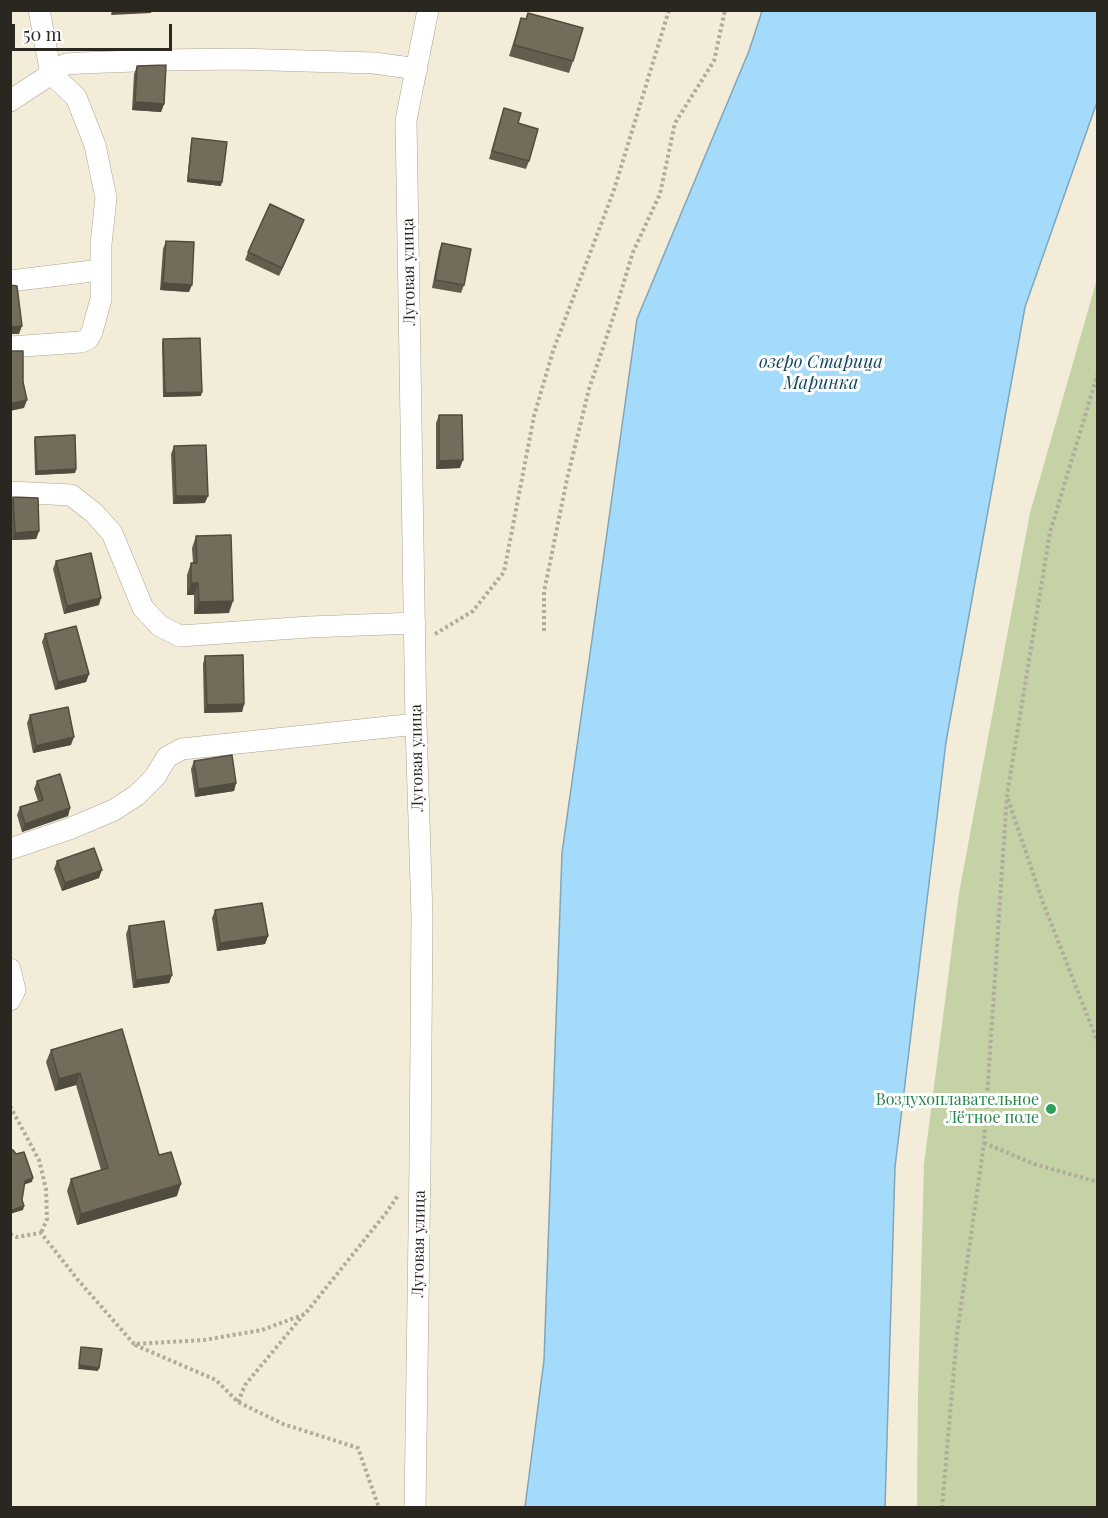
<!DOCTYPE html>
<html>
<head>
<meta charset="utf-8">
<style>
  body { margin:0 }
  #map { position:relative; width:1108px; height:1518px; overflow:hidden; background:#f3ecd8; font-family:"Playfair Display",serif }
  canvas { display:block }
  .frame { position:absolute; inset:0; border:12px solid #2a2720; pointer-events:none }
  .scale { position:absolute; left:12px; top:24px; width:160px; height:27px; box-sizing:border-box; border:3px solid #2a2720; border-top:0; padding-left:8px; font-size:18px; line-height:21px; white-space:nowrap; color:#2a2720; -webkit-text-stroke:4px #fff; paint-order:stroke }
</style>
</head>
<body>
<div id="map">
<canvas width="1108" height="1518"></canvas>
<div class="frame"></div>
<div class="scale">50 m</div>
</div>
<script>
const ctx = document.querySelector('canvas').getContext('2d');
ctx.lineJoin = 'round';
function fillPath(path, color) {
  ctx.fillStyle = color;
  ctx.fill(path, 'evenodd');
}
function poly(rows) {
  const path = new Path2D();
  for (const r of rows) {
    path.moveTo(r[0], r[1]);
    for (let i = 2; i < r.length; i += 2) path.lineTo(r[i], r[i + 1]);
  }
  return path;
}
function stroke(path, color, width, dash) {
  ctx.strokeStyle = color;
  ctx.lineWidth = width;
  ctx.lineCap = dash ? 'butt' : 'round';
  ctx.setLineDash(dash || []);
  ctx.stroke(path);
}
function label(font, color, halo, rows, align = 'center') {
  ctx.font = font + ' "Playfair Display",serif';
  ctx.lineWidth = 6;
  ctx.setLineDash([]);
  ctx.textBaseline = 'middle';
  ctx.strokeStyle = halo;
  ctx.fillStyle = color;
  for (const [text, x, y, turn = 0] of rows) {
    ctx.save();
    ctx.translate(x, y);
    ctx.rotate((+turn || 0) * Math.PI / 180);
    ctx.textAlign = isNaN(turn) ? turn : align;
    if (halo) ctx.strokeText(text, 0, 0);
    ctx.fillText(text, 0, 0);
    ctx.restore();
  }
}
fillPath(poly([
  [1097,279,1097,1507,917,1507,918,1396,924,1164,959,893,1030,513]
]), '#c4d2a6');
const water = poly([
  [762,11,1097,11,1097,102,1025,307,946,742,895,1167,885,1507,525,1507,544,1360,562,853,637,319,749,51,762,11]
]);
fillPath(water, '#a5dbfa');
stroke(water, '#80a5b9', 1.5);
const minor = poly([
  [10,101,66,64,81,63,162,60,237,59,374,63,417,69],
  [10,281,101,270],
  [10,347,81,342,88,339,92,332,101,299,101,244,106,198,95,145,76,97,51,74,39,10],
  [10,492,71,495,94,513,112,533,143,608,160,626,180,636,309,627,415,623],
  [10,849,69,829,114,810,137,795,155,777,167,757,182,749,416,724],
  [10,969,15,990,10,1000],
  [415,1508,420,1164,422,917,416,724,406,120,428,10]
]);
stroke(minor, '#aba591', 22);
stroke(poly([
  [544,631,544,592,567,479,589,389,613,318,633,252,660,194,675,123,714,61,725,10],
  [435,634,473,611,504,572,534,416,553,351,614,190,669,10],
  [1008,799,1042,900,1098,1043],
  [10,1106,39,1160,46,1189,47,1219,41,1233],
  [984,1143,1034,1164,1098,1182],
  [10,1234,17,1237,41,1233,78,1280,134,1344,204,1340,262,1330,305,1314,386,1213,399,1194],
  [135,1345,216,1380,238,1402,283,1424,358,1448,379,1508],
  [238,1402,245,1385,304,1314],
  [942,1508,957,1334,984,1143,1007,795,1050,532,1098,373]
]), '#b0ab9b', 4, [3, 3]);
stroke(minor, '#fff', 21);
fillPath(poly([
  [521,18,573,61,569,73,509,56],
  [137,66,164,104,161,112,132,110,134,74],
  [504,108,518,123,529,161,526,169,489,159],
  [192,138,221,186,187,182,191,142],
  [304,220,279,276,245,260,248,252],
  [166,241,189,292,160,290,163,249],
  [442,243,464,285,461,293,432,288,439,251],
  [163,339,201,396,163,397,162,343],
  [439,415,460,468,436,469,436,423],
  [35,437,76,469,75,473,35,475,34,441],
  [174,446,205,503,173,504,171,454],
  [13,497,39,531,36,539,12,540,10,504],
  [196,536,229,613,194,614,194,595,187,595,187,575,191,563,193,563,192,548],
  [56,561,99,605,64,614,53,569],
  [45,634,89,674,86,682,55,690,42,642],
  [205,656,244,704,242,712,204,713,203,664],
  [30,715,71,745,33,753,27,723],
  [194,761,236,783,234,791,195,797,191,769],
  [37,781,70,808,68,816,22,832,17,815,20,807,38,801,34,789],
  [57,861,99,878,62,891,54,869],
  [215,910,268,936,265,944,217,951,212,918],
  [129,926,172,975,169,983,133,988,126,934],
  [122,1029,159,1155,177,1196,77,1225,67,1191,71,1179,101,1170,76,1085,55,1091,46,1062,51,1050]
]), '#635d4d');
fillPath(poly([
  [112,10,152,10,151,13,111,15],
  [135,102,164,104,161,112,132,110],
  [188,179,222,182,221,186,187,182],
  [304,220,301,228,279,276,282,268],
  [163,283,192,285,189,292,160,290],
  [22,326,19,334,10,334,10,327],
  [202,392,201,396,163,397,165,393],
  [27,400,24,408,10,411,10,404],
  [463,460,460,468,436,469,439,461],
  [76,469,75,473,35,475,37,471],
  [176,496,208,496,205,503,173,504],
  [39,531,36,539,12,540,15,533],
  [191,583,198,583,194,595,187,595],
  [101,598,99,605,64,614,67,606],
  [233,601,229,613,194,614,199,602],
  [89,674,86,682,55,690,58,682],
  [244,704,242,712,204,713,207,705],
  [74,737,71,745,33,753,36,746],
  [236,783,234,791,195,797,198,789],
  [70,808,68,816,22,832,25,824],
  [102,870,99,878,62,891,65,883],
  [268,936,265,944,217,951,220,943],
  [172,975,169,983,133,988,136,980],
  [80,1073,76,1085,55,1091,59,1079],
  [33,1178,32,1182,23,1185,25,1181],
  [181,1184,177,1196,77,1225,81,1214],
  [24,1206,23,1210,10,1214,10,1211],
  [79,1365,99,1368,98,1371,78,1369]
]), '#504c3f');
const building = poly([
  [528,13,583,28,573,61,514,45,521,18,526,19,528,13],
  [166,65,164,104,135,102,137,66,166,65],
  [504,108,521,113,518,123,538,129,529,161,492,151,504,108],
  [192,138,227,142,222,182,188,179,192,138],
  [270,204,304,220,282,268,248,252,270,204],
  [166,241,194,242,192,285,163,283,166,241],
  [442,243,471,249,464,285,435,280,442,243],
  [10,285,17,286,22,326,10,327,10,285],
  [200,338,202,392,165,393,163,339,200,338],
  [10,351,23,351,23,382,27,400,10,404,10,351],
  [439,415,462,415,463,460,439,461,439,415],
  [75,435,76,469,37,471,35,437,75,435],
  [206,445,208,496,176,496,174,446,206,445],
  [13,497,38,498,39,531,15,533,13,497],
  [231,535,233,601,199,602,198,583,191,583,191,563,197,563,196,536,231,535],
  [91,553,101,598,67,606,56,561,91,553],
  [76,626,89,674,58,682,45,634,76,626],
  [243,655,244,704,207,705,205,656,243,655],
  [68,707,74,737,36,746,30,715,68,707],
  [232,755,236,783,198,789,194,761,232,755],
  [60,774,70,808,25,824,20,807,43,800,37,781,60,774],
  [94,848,102,870,65,883,57,861,94,848],
  [262,903,268,936,220,943,215,910,262,903],
  [164,921,172,975,136,980,129,926,164,921],
  [122,1029,159,1155,171,1152,181,1184,81,1214,71,1179,108,1168,80,1073,59,1079,51,1050,122,1029],
  [10,1150,13,1150,16,1154,24,1152,33,1178,25,1181,22,1200,24,1206,10,1211,10,1150],
  [81,1347,102,1349,99,1368,79,1365,81,1347]
]);
fillPath(building, '#736c5a');
stroke(building, '#504c3f', 1.5);
for (const [x, y, r, color] of [
  [1051,1109,6,"#2e9e5b"]
]) {
  const dot = new Path2D();
  dot.arc(x, y, r, 0, 2 * Math.PI);
  ctx.fillStyle = color;
  ctx.fill(dot);
  stroke(dot, '#fff', 2);
}
label('16px', '#2a2720', '#fff', [
  ["Луговая улица",409,272,-91],
  ["Луговая улица",417,758,-91],
  ["Луговая улица",419,1244,-89]
]);
label('16px', '#27864d', '#fff', [
  ["Воздухоплавательное",1039,1100],
  ["Лётное поле",1039,1118]
], 'right');
label('italic 18px', '#104862', '#fff', [
  ["озеро Старица",821,362],
  ["Маринка",821,383]
]);
</script>
</body>
</html>
